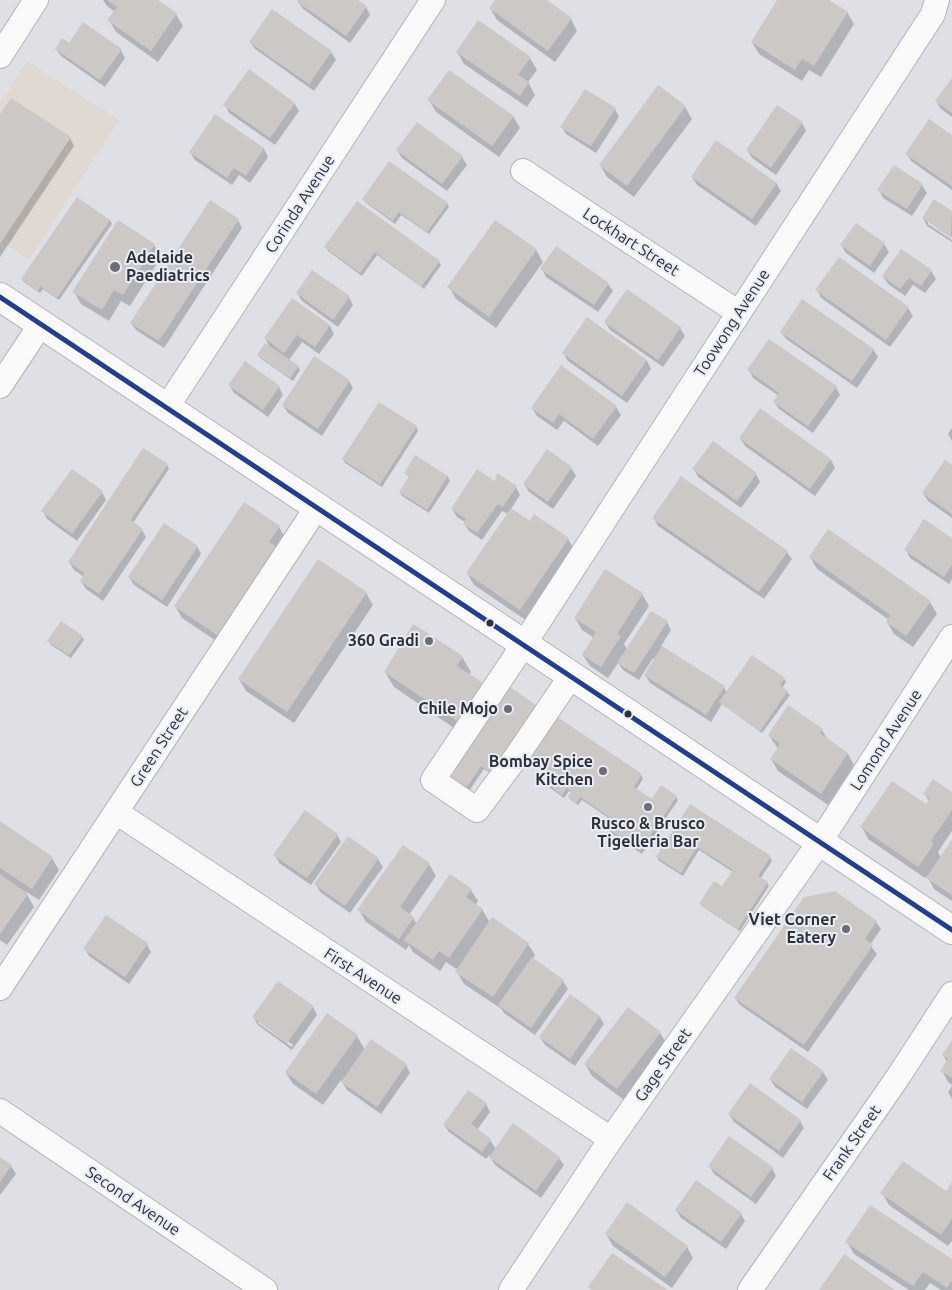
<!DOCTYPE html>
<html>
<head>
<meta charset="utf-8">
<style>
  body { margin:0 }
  canvas { display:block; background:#dee0e6 }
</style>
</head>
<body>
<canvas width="952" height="1290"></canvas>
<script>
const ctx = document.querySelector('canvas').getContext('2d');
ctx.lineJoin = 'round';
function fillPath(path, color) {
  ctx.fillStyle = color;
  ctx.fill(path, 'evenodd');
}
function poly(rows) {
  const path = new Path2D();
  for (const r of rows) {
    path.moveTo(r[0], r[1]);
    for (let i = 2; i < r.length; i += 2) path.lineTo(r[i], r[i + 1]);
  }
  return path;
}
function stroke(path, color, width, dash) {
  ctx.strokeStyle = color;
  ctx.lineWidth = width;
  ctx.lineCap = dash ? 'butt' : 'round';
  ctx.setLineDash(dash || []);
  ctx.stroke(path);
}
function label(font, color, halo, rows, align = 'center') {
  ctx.font = font + ' Ubuntu,sans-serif';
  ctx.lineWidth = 4;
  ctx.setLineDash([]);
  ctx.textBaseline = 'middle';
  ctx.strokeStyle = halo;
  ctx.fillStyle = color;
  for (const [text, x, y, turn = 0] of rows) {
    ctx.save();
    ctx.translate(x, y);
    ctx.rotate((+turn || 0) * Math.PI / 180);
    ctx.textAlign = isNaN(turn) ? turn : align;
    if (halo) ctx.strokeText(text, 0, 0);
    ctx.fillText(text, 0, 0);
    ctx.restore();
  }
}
fillPath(poly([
  [27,61,119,120,29,260,0,241,0,103]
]), '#dfd9d1');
fillPath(poly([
  [103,0,156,0,176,14,183,26,158,62,116,32,109,20,115,12,107,6],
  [300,0,356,0,366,7,370,15,350,43,303,9,298,2],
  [496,0,544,0,571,19,577,31,555,62,497,20,490,8],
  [779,0,827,0,847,12,854,24,821,77,809,70,802,81,759,54,752,42],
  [250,42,331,52,336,60,314,91,255,49],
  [69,44,121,50,125,58,105,87,61,56,56,49],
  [457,52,530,58,537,70,528,82,535,95,527,107,464,64],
  [249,71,295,104,299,111,275,145,229,113,225,105],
  [952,80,952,117,941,109,936,101],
  [429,100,513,116,520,128,499,157,436,112],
  [685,107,692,119,634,197,607,177,600,165],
  [615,109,619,117,596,153,566,134,562,127],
  [215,116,264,149,268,157,250,183,239,175,232,185,195,160,190,152],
  [0,117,70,138,74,146,0,257],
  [802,123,806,131,776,175,752,158,747,150],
  [952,136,952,190,911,161,907,154],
  [397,150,462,157,467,165,447,191,402,158],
  [692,177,776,183,781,191,756,226,697,185],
  [922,185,927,193,912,216,883,198,879,190],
  [363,199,447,203,449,207,429,234,401,215,395,224,365,202],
  [935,201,952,213,952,237,928,221,928,224,952,240,952,242,927,226,923,218],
  [358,203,439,262,441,265,424,289,377,255,362,276,328,251,326,247],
  [110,220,112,224,59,300,43,289,40,293,24,282,22,279],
  [238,220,242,228,164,348,136,330,131,323],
  [884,244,889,252,874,273,846,253,841,245],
  [154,245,161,257,130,306,121,301,109,321,81,304,74,292],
  [536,250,543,262,496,328,456,299,449,287],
  [901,250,931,271,936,279,925,293,913,285,905,296,888,284,883,276],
  [839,259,908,308,913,316,890,347,821,298,817,290],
  [542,269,608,284,613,291,598,312,546,277],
  [628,291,680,328,685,336,663,367,610,330,605,322],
  [297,293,349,297,353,305,338,327,302,301],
  [292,300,330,326,334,334,319,354,302,342,289,360,298,367,300,370,293,381,260,358,258,355,270,348,265,338],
  [588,319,647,361,651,369,627,403,568,361,563,353],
  [781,332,873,349,878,357,857,388,786,339],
  [561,367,616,407,621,415,598,446,564,421,557,430,537,416,532,408],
  [749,370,836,387,840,395,813,433,779,409,774,402,779,396,753,378],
  [349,381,353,388,322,436,288,413,283,405],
  [229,385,279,387,283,395,268,417,234,393],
  [760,410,831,460,835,468,815,496,745,446,740,438],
  [416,427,418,431,382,487,345,463,343,459],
  [952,428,952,441,948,434],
  [548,451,571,468,576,476,553,509,529,492,524,484],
  [416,457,448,477,450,481,429,513,402,496,400,492,409,478,406,473],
  [167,465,169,469,133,523,142,530,146,537,103,601,86,589,81,581,84,577,74,570,69,562],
  [952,466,952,518,928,501,923,493],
  [694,469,756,474,760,482,741,508,698,477],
  [516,487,520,495,511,509,530,522,535,516,568,539,575,551,527,621,474,585,467,573,508,514,502,511,482,540,469,531,464,524,465,522,457,517,452,509],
  [102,492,106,500,77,541,47,519,43,511],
  [654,518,787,552,792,559,764,599,658,526],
  [279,527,285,538,225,647,182,618,175,606],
  [952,539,952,579,949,584,910,558,906,550],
  [197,546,201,554,167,607,134,585,129,577],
  [810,557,930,602,937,614,913,647,894,634,887,622,889,620,817,569],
  [319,561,366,593,373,605,294,723,246,691,239,679],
  [642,594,649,606,624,644,627,649,667,622,671,630,661,646,724,687,727,693,784,679,786,682,782,688,790,695,762,733,722,704,711,722,650,683,645,675,655,660,653,658,639,680,623,670,618,663,608,678,590,666,583,655,594,638,582,630,575,618],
  [82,637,84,640,71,658,51,645,49,641],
  [462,657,471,672,469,675,496,777,484,769,465,797,470,739,394,687,385,672],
  [822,730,828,740,848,754,854,765,828,805,778,771,771,759,778,749,769,735],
  [524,758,641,775,643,779,636,790,652,801,676,797,678,800,642,854,611,833,609,829,610,819,582,800,578,805,571,800,569,797,572,793,569,791,564,798,550,788,548,784,553,777],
  [952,792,952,831,938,852,941,858,952,841,952,901,934,889,927,876,925,878,868,839,862,827,926,805,929,802,925,794],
  [691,806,770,857,772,861,760,879,767,883,769,886,740,931,703,907,701,904,723,888,733,872,699,850,683,876,659,861,657,857],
  [0,823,52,858,59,870,39,900,25,891,34,907,7,945,0,940],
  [337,835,341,842,311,885,279,863,275,855],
  [349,838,378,859,383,867,350,913,320,892,316,884],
  [404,846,429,864,436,876,409,915,413,918,417,924,471,890,478,901,475,905,482,909,490,923,528,944,535,955,533,959,563,981,568,989,535,1035,504,1013,500,1007,500,1008,464,984,457,972,458,970,446,962,440,971,413,952,409,945,406,950,366,922,359,910],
  [876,922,881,929,870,945,877,954,808,1052,740,1005,735,998],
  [147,944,151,952,129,984,89,956,85,949],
  [313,1007,317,1015,292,1050,258,1025,253,1017],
  [258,1020,293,1045,292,1047,258,1023],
  [600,1017,604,1024,575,1066,545,1045,540,1037],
  [660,1033,667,1044,624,1100,592,1076,585,1064],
  [357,1036,365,1050,406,1065,410,1073,381,1114,347,1090,341,1080,323,1105,293,1084,286,1073],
  [952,1042,952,1085,948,1082,942,1071,947,1062,943,1055],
  [823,1072,828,1080,807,1109,775,1087,770,1079],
  [952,1086,952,1099,948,1092],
  [486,1104,490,1112,477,1130,490,1140,496,1149,559,1158,564,1165,541,1198,495,1165,489,1155,486,1159,449,1132,444,1125],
  [729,1114,800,1121,804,1128,783,1158,734,1122],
  [0,1158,11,1166,16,1174,0,1195],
  [710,1166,772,1168,776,1176,756,1204,714,1174],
  [952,1185,952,1241,948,1246,889,1205,882,1193,946,1193],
  [676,1210,741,1214,745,1221,726,1249,681,1218],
  [606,1234,687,1247,693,1258,672,1288,613,1246],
  [847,1242,952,1260,952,1290,941,1290,930,1283,925,1290,909,1290,854,1254]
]), '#0003');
fillPath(poly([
  [107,0,158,0,177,13,151,51,107,20,117,7],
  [298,0,358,0,367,6,346,36,297,2],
  [495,0,547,0,572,18,548,51,489,8],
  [777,0,829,0,848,12,814,66,802,59,795,70,751,42],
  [272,9,332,51,309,84,249,42],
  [478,20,531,57,518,75,529,82,520,96,456,52],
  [83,22,122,49,100,80,55,49,62,38,69,43],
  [249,69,295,103,270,138,223,105],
  [449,70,514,116,492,146,427,100],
  [952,78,952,113,935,101],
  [658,85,686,106,627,186,599,165],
  [585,89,616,108,591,146,560,127],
  [11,98,71,137,0,244,0,114],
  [777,105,803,122,771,168,746,150],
  [215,114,264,148,246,176,234,168,227,178,189,152],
  [929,119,952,135,952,186,905,154],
  [417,122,463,156,442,184,396,150],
  [716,140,777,183,752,219,691,177],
  [389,161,448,203,427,232,399,212,393,221,362,199],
  [894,165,923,184,907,209,877,190],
  [77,197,110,220,57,298,40,286,38,291,21,279],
  [934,199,952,211,951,238,922,218],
  [210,200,239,219,159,341,130,323],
  [357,201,440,261,421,287,375,252,360,273,324,247],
  [118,220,155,244,123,295,114,290,102,310,72,292],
  [495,220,537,249,489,317,447,287],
  [856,223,885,243,870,266,840,245],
  [556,246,609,283,594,305,540,269],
  [901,249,932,270,921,286,909,278,900,289,882,276],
  [839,257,909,307,886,340,815,290],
  [312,270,350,296,333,320,296,293],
  [627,289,681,327,658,360,604,322],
  [292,298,330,325,315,347,297,335,284,353,264,338],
  [802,299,874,349,852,381,780,332],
  [587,317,647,360,622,396,562,353],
  [769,339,837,386,808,426,773,402,779,393,747,370],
  [265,343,299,366,290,378,257,355],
  [314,356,350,380,318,429,282,405],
  [245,361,280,386,263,410,228,385],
  [561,365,617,406,593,439,559,414,553,423,531,408],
  [379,402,417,426,380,484,342,459],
  [760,408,831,459,810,489,739,438],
  [713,441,757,473,737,501,692,469],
  [143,448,168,464,131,520,143,529,99,594,80,581,84,573,68,562],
  [547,449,572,467,548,502,523,484],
  [415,455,448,476,427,510,399,492,409,476,404,473],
  [945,460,952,465,952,514,922,493],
  [72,469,103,491,72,534,41,511],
  [477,469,495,481,497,473,517,486,503,507,498,504,477,533,463,524,466,519,451,509],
  [681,476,788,551,759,592,652,518],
  [244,502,280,526,269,542,278,548,218,636,174,606],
  [511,508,530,521,534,514,569,538,520,610,466,573],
  [924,519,952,538,952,565,944,577,904,550],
  [164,523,198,546,162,600,128,577],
  [828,529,931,601,906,636,886,622,890,615,809,557],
  [318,559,367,592,287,712,238,679],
  [605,569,643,593,617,634,621,636,601,667,582,655,596,632,574,618],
  [651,611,668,621,634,673,617,663],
  [61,621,83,636,69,655,47,641],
  [413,624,463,656,457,666,488,686,463,725,384,672],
  [662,646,725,686,706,715,644,675],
  [752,655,785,678,780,685,788,691,760,731,719,702],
  [506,684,540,708,494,775,481,766,462,794,441,779],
  [788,705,823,729,820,733,848,753,821,794,770,759,780,744,768,735],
  [550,712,642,774,634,787,652,799,661,785,677,796,640,851,608,829,609,817,580,797,576,803,568,797,571,792,567,788,562,795,547,784,552,776,521,754],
  [933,779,952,792,952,810,931,841,934,844,918,867,860,827,892,781,926,804,930,798,923,794],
  [690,804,771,856,758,876,768,882,738,929,699,904,714,881,722,886,733,870,697,847,681,873,656,857],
  [305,810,338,834,307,878,273,855],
  [0,821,53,857,32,889,0,868],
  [348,836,379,858,345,906,314,884],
  [952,839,952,895,926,878],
  [403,845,430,863,400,907,414,917,399,939,357,910],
  [0,874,28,894,0,934],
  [450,874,472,889,466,897,483,909,449,958,439,951,433,960,404,940],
  [835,891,877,921,865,939,873,945,804,1045,734,998,804,897],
  [106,915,148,943,125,977,83,949],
  [492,917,529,943,493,997,455,972],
  [532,957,564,980,531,1028,498,1005],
  [278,981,314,1006,287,1043,252,1017],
  [570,994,600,1016,570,1059,539,1037],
  [628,1007,661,1032,617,1089,584,1064],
  [327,1013,358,1035,316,1094,285,1072],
  [371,1039,407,1064,377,1107,341,1082],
  [952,1040,952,1078,940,1071,948,1059,942,1055],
  [791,1048,824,1071,802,1102,769,1079],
  [750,1083,801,1120,779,1151,728,1114],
  [468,1090,487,1103,471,1124,491,1139,482,1152,443,1125],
  [513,1123,560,1157,536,1191,489,1157],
  [729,1136,773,1167,751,1197,708,1166],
  [0,1157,12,1165,0,1182],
  [903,1161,946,1191,952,1182,952,1219,941,1235,880,1193],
  [696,1180,742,1213,721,1242,675,1210],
  [627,1202,688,1246,665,1277,605,1234],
  [870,1205,952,1259,952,1280,947,1288,923,1272,913,1286,845,1242],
  [612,1253,668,1290,592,1290,588,1287],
  [844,1254,895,1290,819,1290]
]), '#ccc8c5');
const minor = poly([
  [0,56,36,0],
  [523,171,739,313],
  [0,386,41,324],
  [167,407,433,0],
  [571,676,514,760,477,810,433,780,524,644,933,14,937,0],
  [116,812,611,1139],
  [0,988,317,507],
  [0,1111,265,1290],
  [511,1290,611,1139,819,843,952,637],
  [750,1290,898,1077,952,994]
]);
const major = poly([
  [0,297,524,644,952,930]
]);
stroke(minor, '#b3b4b8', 26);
stroke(major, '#b3b4b8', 30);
stroke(minor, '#fafafb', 24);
stroke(major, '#fafafb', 28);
stroke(poly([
  [0,297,952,930]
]), '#243e8c', 5);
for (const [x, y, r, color] of [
  [115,267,6,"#6d6e74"],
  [490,623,4.5,"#303136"],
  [429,641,5,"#6d6e74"],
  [508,709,5,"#6d6e74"],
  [628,714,4.5,"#303136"],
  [603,771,5,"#6d6e74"],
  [648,807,5,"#6d6e74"],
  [846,929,5,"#6d6e74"]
]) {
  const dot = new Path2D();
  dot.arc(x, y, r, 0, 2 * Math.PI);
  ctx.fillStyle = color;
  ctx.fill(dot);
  stroke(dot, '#e8ecf7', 2);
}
label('16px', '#303136', '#e8ecf7', [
  ["Corinda Avenue",300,204,-57],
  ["Lockhart Street",631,242,33],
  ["Toowong Avenue",732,323,-57],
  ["Lomond Avenue",886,740,-57],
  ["Green Street",159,747,-57],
  ["First Avenue",363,976,33],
  ["Gage Street",663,1065,-55],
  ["Frank Street",852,1143,-55],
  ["Second Avenue",133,1201,34]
]);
label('bold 16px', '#303136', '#e8ecf7', [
  ["Adelaide",126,258,"left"],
  ["Paediatrics",126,276,"left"],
  ["360 Gradi",419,641],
  ["Chile Mojo",498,709],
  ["Bombay Spice",593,762],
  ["Kitchen",593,780],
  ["Rusco & Brusco",648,824,"center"],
  ["Tigelleria Bar",648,842,"center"],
  ["Viet Corner",836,920],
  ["Eatery",836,938]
], 'right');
</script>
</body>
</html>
